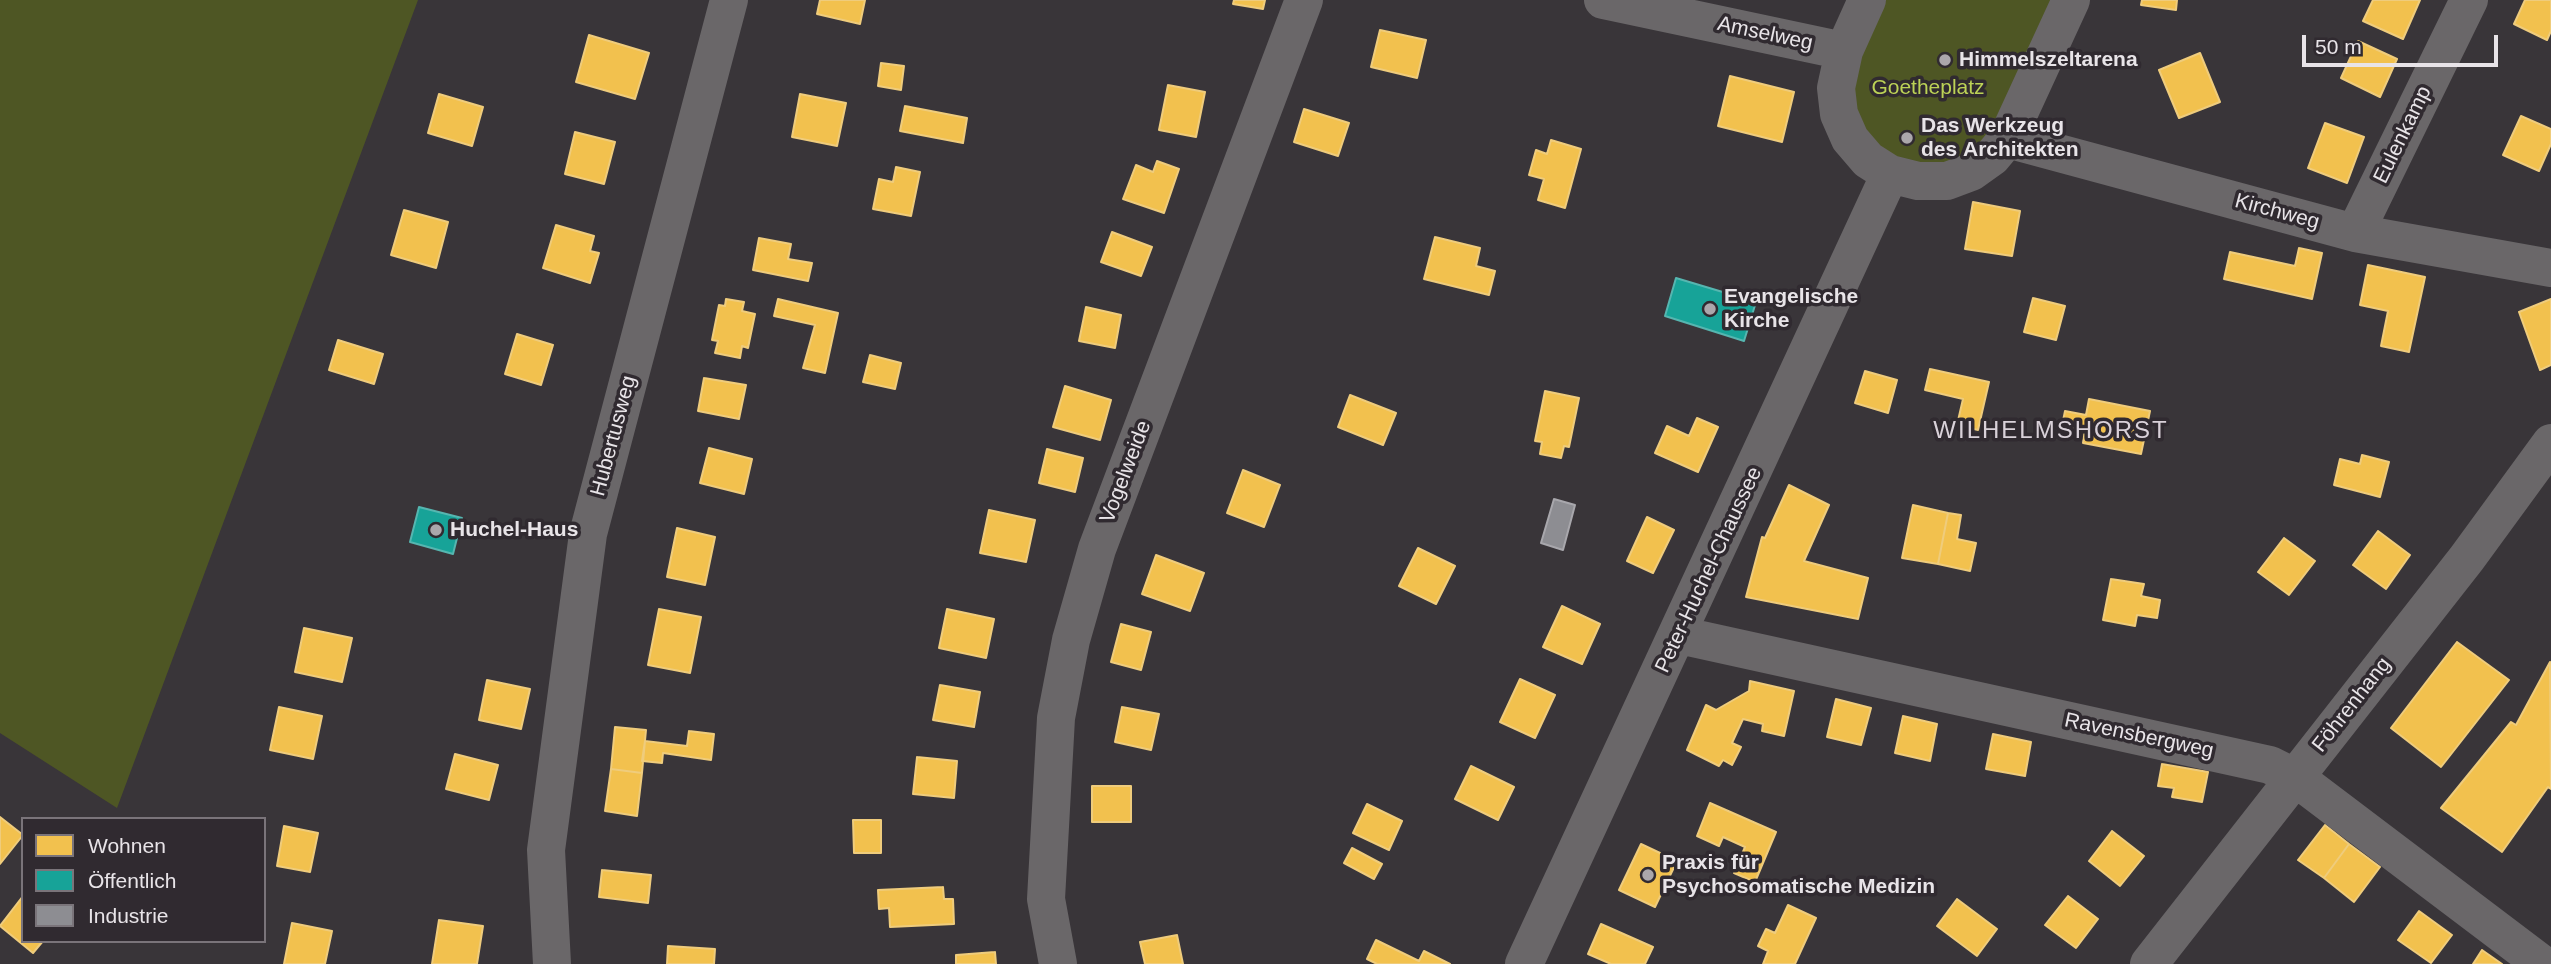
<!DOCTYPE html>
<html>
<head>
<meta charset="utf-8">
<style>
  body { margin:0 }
  #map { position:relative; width:2551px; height:964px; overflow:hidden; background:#393539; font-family:Helvetica,sans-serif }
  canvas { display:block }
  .legend { position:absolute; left:21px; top:817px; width:245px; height:126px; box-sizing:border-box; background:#302a30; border:2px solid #7a747a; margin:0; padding:9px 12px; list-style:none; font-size:21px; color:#e8e4e8 }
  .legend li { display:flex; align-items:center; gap:14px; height:35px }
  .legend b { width:35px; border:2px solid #7a747a }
  .scale { position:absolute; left:2302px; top:35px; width:196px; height:32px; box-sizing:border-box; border:4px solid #e8e4e8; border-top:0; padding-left:9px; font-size:21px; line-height:24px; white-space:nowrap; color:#e8e4e8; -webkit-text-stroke:5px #302a30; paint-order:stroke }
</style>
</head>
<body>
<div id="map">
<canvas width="2551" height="964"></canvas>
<ul class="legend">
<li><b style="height:19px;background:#f2c14e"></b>Wohnen</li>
<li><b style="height:19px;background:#17a398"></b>Öffentlich</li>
<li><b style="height:19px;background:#8d8d92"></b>Industrie</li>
</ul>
<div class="scale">50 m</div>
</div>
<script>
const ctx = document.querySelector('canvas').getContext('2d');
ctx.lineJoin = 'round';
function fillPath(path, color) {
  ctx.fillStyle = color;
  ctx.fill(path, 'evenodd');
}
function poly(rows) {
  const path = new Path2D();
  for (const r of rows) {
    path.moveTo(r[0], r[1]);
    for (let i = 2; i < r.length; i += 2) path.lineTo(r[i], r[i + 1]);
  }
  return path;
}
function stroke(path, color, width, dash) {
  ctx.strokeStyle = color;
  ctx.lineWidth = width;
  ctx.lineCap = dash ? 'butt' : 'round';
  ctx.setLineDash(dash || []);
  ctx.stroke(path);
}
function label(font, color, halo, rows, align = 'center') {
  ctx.font = font + ' Helvetica,sans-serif';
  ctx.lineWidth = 7;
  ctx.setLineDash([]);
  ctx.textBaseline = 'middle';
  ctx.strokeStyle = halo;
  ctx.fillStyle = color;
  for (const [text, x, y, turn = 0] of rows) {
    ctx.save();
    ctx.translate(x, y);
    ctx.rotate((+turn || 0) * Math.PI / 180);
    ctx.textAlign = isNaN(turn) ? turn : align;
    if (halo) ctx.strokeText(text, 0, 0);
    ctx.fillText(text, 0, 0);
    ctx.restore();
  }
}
fillPath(poly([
  [0,0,418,0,117,808,0,733],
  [1886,0,2053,0,1990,135,1962,159,1930,168,1886,157,1857,126,1849,78]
]), '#4e5624');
const homes = poly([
  [820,0,865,0,860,24,817,14,820,0],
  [1234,0,1265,0,1263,9,1233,4,1234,0],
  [2142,0,2177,0,2176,10,2141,5,2142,0],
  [2373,0,2420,0,2403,39,2363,21,2373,0],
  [2525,0,2551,0,2551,31,2547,40,2514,24,2525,0],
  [1380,30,1426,40,1417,78,1371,67,1380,30],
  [589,35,649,53,635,99,576,82,589,35],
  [2358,41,2397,59,2380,97,2341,78,2358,41],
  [2200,53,2220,102,2179,118,2159,70,2200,53],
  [881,63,904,66,901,90,878,86,881,63],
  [1730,76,1794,92,1782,142,1718,126,1730,76],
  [1168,85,1205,92,1196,137,1159,130,1168,85],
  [439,94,483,107,472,146,428,133,439,94],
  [800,94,846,103,837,146,792,137,800,94],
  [905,106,967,118,963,143,900,131,905,106],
  [1304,109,1349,123,1338,156,1294,142,1304,109],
  [2521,116,2551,129,2551,144,2539,171,2503,155,2521,116],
  [2325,123,2364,137,2347,183,2308,168,2325,123],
  [575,132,615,142,604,184,565,174,575,132],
  [1551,140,1581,149,1565,208,1538,200,1544,179,1529,175,1536,150,1547,154,1551,140],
  [1157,161,1179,169,1164,213,1123,199,1136,165,1153,172,1157,161],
  [896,167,920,172,911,216,873,209,879,179,893,182,896,167],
  [1973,202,2020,211,2012,256,1965,249,1973,202],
  [404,210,448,222,436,268,391,255,404,210],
  [556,225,594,236,590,251,599,253,590,283,543,268,556,225],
  [1112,232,1152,247,1141,276,1101,262,1112,232],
  [1435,237,1480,248,1476,266,1495,271,1489,295,1424,279,1435,237],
  [759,238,791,244,788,259,812,263,808,281,753,270,759,238],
  [2299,248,2322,253,2312,299,2224,279,2230,252,2295,266,2299,248],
  [2368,265,2425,277,2409,352,2381,346,2388,311,2360,305,2368,265],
  [2033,298,2065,306,2056,340,2024,332,2033,298],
  [726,299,744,302,742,311,755,314,748,348,742,346,740,358,715,353,718,341,712,340,719,305,725,306,726,299],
  [778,299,838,313,825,373,803,368,815,325,774,316,778,299],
  [2551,299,2551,365,2540,370,2519,312,2551,299],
  [1086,307,1121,315,1115,348,1079,341,1086,307],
  [517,334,553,345,541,385,505,374,517,334],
  [338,340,383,354,374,384,329,370,338,340],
  [870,355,901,363,895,389,863,382,870,355],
  [1930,369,1989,382,1978,430,1957,425,1963,399,1925,390,1930,369],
  [1865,371,1897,380,1888,413,1855,403,1865,371],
  [704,378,746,385,739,419,698,411,704,378],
  [1065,386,1111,400,1100,440,1053,427,1065,386],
  [1545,391,1579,398,1569,447,1564,446,1561,458,1540,454,1542,442,1535,441,1545,391],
  [1350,395,1396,413,1383,445,1338,427,1350,395],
  [2089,399,2150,411,2141,454,2083,443,2085,430,2062,426,2065,411,2086,415,2089,399],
  [1697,418,1718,427,1698,472,1655,453,1667,426,1689,436,1697,418],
  [709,448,752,459,744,494,700,483,709,448],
  [1047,449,1083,458,1075,492,1039,483,1047,449],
  [2362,455,2389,462,2380,497,2334,485,2340,459,2360,464,2362,455],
  [1243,470,1280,485,1264,527,1227,513,1243,470],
  [1789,485,1829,505,1804,561,1868,578,1858,619,1746,597,1762,537,1765,538,1789,485],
  [1913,505,1948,513,1938,564,1902,558,1913,505],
  [989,510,1035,520,1026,562,980,553,989,510],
  [1948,513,1961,515,1957,539,1976,543,1970,571,1938,564,1948,513],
  [1647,517,1674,530,1653,573,1627,561,1647,517],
  [677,528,715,537,705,585,667,577,677,528],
  [2378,531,2410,555,2386,589,2353,565,2378,531],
  [2284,538,2315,561,2289,595,2258,572,2284,538],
  [1418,548,1455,566,1436,604,1399,586,1418,548],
  [1156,555,1204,573,1190,611,1142,594,1156,555],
  [2111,579,2144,584,2141,596,2160,600,2157,618,2137,615,2135,626,2103,620,2111,579],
  [1562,606,1600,624,1582,664,1543,647,1562,606],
  [659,609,701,617,690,673,648,665,659,609],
  [947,609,994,619,986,658,939,648,947,609],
  [1121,624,1151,632,1141,670,1111,662,1121,624],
  [304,628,352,638,342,682,295,672,304,628],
  [2457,642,2509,680,2441,767,2391,728,2457,642],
  [2550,662,2551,789,2548,787,2502,852,2441,808,2511,722,2516,725,2550,662],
  [1520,679,1555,695,1535,738,1500,722,1520,679],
  [487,680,530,689,521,729,479,720,487,680],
  [1750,681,1794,691,1784,736,1762,731,1763,724,1743,719,1732,743,1741,747,1732,765,1723,760,1719,766,1687,750,1706,705,1716,710,1749,691,1750,681],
  [940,685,980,692,974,727,933,720,940,685],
  [1836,699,1871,708,1861,745,1827,737,1836,699],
  [279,707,322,716,313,759,270,750,279,707],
  [1122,707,1159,714,1151,750,1115,742,1122,707],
  [1903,716,1937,724,1930,761,1895,753,1903,716],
  [615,727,646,730,642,773,611,769,615,727],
  [689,731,714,734,711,760,663,753,662,763,642,761,645,741,687,746,689,731],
  [1993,734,2031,742,2025,776,1986,769,1993,734],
  [455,754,498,765,489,800,446,789,455,754],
  [917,757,957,761,954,798,913,794,917,757],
  [2162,764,2208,772,2202,802,2172,797,2174,788,2158,786,2162,764],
  [1471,766,1514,787,1498,820,1455,799,1471,766],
  [611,769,642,773,637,816,605,811,611,769],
  [1092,786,1131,786,1131,822,1092,822,1092,786],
  [1710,803,1776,832,1755,882,1734,873,1745,847,1723,837,1719,846,1697,836,1710,803],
  [1367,804,1402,821,1389,850,1353,833,1367,804],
  [0,817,23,835,0,864,0,817],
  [853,820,881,820,881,853,854,853,853,820],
  [2325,825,2349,844,2324,878,2298,860,2325,825],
  [284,826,318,833,310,872,277,866,284,826],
  [2112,831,2144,856,2120,886,2089,861,2112,831],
  [1641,844,1677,861,1655,907,1619,890,1641,844],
  [2349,844,2380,867,2354,902,2324,878,2349,844],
  [1352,848,1382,864,1374,879,1344,863,1352,848],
  [602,870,651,875,648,903,599,897,602,870],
  [943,887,944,899,953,899,954,924,890,927,889,908,879,909,878,890,943,887],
  [23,896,23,941,43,941,33,953,0,926,23,896],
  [2068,896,2098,919,2076,948,2045,925,2068,896],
  [1957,899,1997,929,1977,956,1937,926,1957,899],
  [1788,905,1816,918,1795,964,1763,964,1768,951,1758,946,1766,929,1775,933,1788,905],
  [2419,911,2452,935,2431,963,2398,940,2419,911],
  [439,920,483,926,477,964,432,964,439,920],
  [292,923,332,931,325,964,284,964,292,923],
  [1601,924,1653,947,1645,964,1611,964,1588,954,1601,924],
  [1177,935,1183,964,1145,964,1140,942,1177,935],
  [1376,940,1419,961,1424,951,1450,964,1377,964,1367,959,1376,940],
  [668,946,715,949,714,964,667,964,668,946],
  [2482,950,2502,964,2473,964,2482,950],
  [995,952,996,964,956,964,956,955,995,952]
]);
fillPath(homes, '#f2c14e');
stroke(homes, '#efcc7c', 2);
const public = poly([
  [1676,278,1756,302,1744,341,1665,316,1676,278],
  [419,507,462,518,453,554,410,542,419,507]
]);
fillPath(public, '#17a398');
stroke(public, '#56b6b0', 2);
const industry = poly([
  [1554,499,1575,505,1563,550,1541,543,1554,499]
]);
fillPath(industry, '#8d8d92');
stroke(industry, '#a8a7ac', 2);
stroke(poly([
  [1603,0,1844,51],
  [1867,0,1844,51,1836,88,1839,114,1850,139,1868,160,1890,174,1918,181,1947,181,1971,172,1992,157,2007,139,2071,0],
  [2007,139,2355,233,2551,268],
  [2355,233,2469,0],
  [1679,635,2270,765,2296,778,2542,964],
  [552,964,546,850,588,534,729,0],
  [1058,964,1046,899,1056,718,1071,640,1097,549,1304,0],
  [1524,964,1890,174],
  [2149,964,2467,558,2551,443]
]), '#6a6769', 38);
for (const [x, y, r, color] of [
  [1945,60,7,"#aba7ab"],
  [1907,138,7,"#aba7ab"],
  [1710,309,7,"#aba7ab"],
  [436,530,7,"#aba7ab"],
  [1648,875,7,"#aba7ab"]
]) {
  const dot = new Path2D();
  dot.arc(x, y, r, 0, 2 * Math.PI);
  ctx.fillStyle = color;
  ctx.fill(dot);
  stroke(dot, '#302a30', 2.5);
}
label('21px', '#e8e4e8', '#302a30', [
  ["Amselweg",1765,34,12],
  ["Eulenkamp",2403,135,-64],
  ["Kirchweg",2277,212,15],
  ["Hubertusweg",614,436,-75],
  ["Vogelweide",1126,472,-69],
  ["Peter-Huchel-Chaussee",1709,570,-65],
  ["Föhrenhang",2352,705,-52],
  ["Ravensbergweg",2139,736,12]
]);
label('bold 21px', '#e8e4e8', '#302a30', [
  ["Himmelszeltarena",1959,60],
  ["Das Werkzeug",1921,126],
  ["des Architekten",1921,150],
  ["Evangelische",1724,297],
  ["Kirche",1724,321],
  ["Huchel-Haus",450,530],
  ["Praxis für",1662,863],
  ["Psychosomatische Medizin",1662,887]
], 'left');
label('21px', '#bcd256', '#302a30', [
  ["Goetheplatz",1928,88]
]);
ctx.letterSpacing = '2px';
label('24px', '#d9d1d9', '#302a30', [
  ["WILHELMSHORST",2051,431]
]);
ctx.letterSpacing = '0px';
</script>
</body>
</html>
